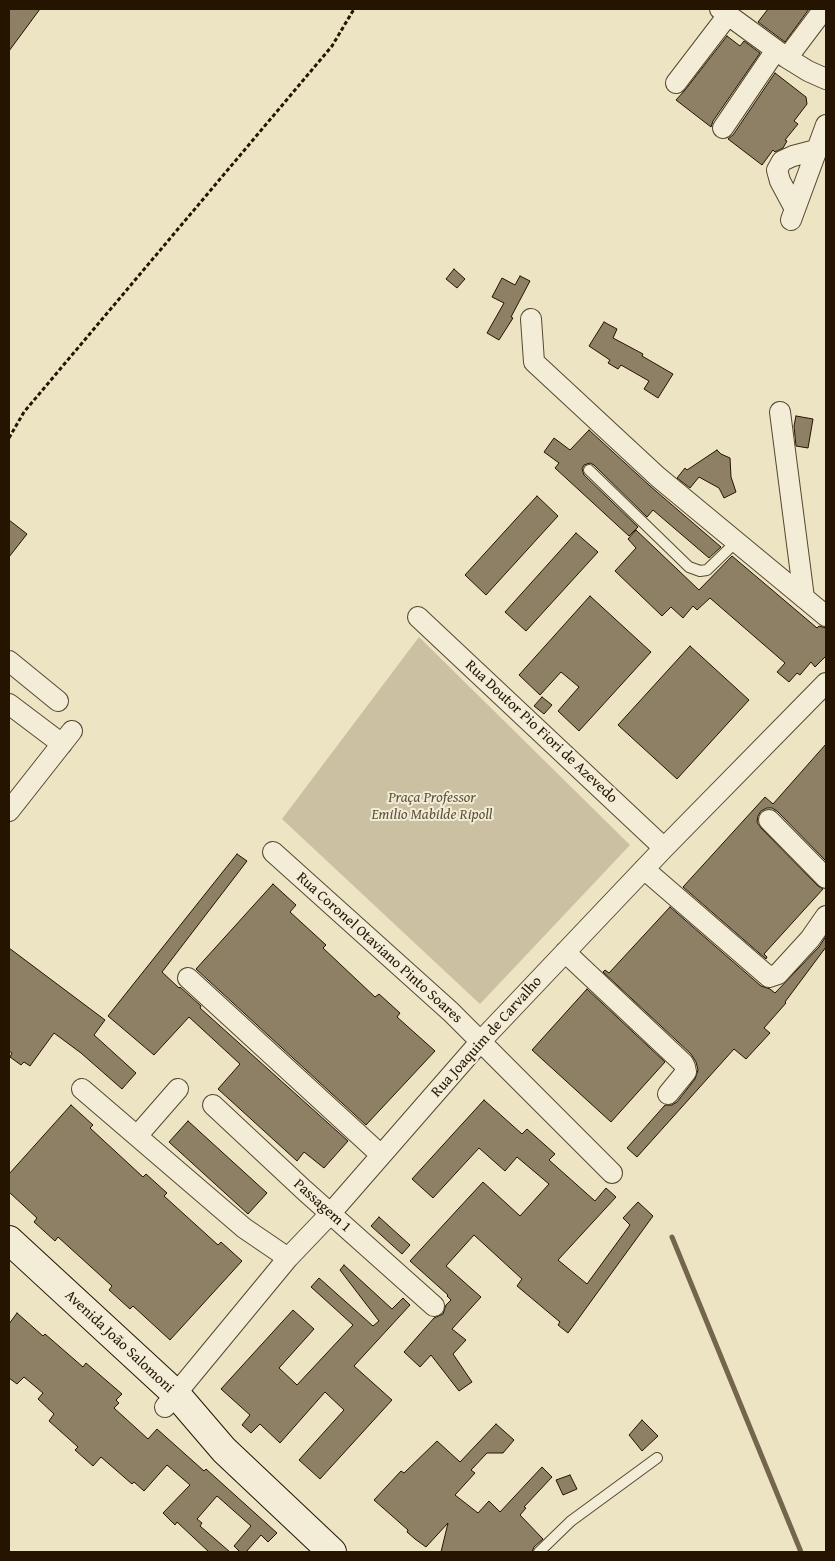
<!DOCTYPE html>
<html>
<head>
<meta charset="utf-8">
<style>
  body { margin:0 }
  #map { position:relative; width:835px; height:1561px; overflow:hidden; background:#ede4c3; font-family:"Gentium Book Plus",serif }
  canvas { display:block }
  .frame { position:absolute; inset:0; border:10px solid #241400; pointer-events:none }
</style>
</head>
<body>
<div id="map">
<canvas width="835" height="1561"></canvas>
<div class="frame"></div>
</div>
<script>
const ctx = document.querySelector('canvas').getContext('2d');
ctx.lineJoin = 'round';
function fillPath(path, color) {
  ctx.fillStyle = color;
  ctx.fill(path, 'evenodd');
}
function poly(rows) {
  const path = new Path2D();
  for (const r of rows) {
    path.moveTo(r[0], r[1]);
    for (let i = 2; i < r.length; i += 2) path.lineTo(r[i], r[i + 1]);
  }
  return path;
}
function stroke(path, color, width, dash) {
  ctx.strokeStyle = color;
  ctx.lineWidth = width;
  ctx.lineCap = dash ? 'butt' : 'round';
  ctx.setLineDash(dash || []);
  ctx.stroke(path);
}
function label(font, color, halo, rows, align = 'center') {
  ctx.font = font + ' "Gentium Book Plus",serif';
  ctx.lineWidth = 4;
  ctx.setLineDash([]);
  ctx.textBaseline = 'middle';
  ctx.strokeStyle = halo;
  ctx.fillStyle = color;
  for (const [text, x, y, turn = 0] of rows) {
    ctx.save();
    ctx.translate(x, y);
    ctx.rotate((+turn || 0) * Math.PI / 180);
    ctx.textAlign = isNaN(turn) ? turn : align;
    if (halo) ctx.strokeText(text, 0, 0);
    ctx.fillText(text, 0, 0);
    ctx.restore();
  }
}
fillPath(poly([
  [419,637,630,845,480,1004,282,819]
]), '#cbc1a2');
stroke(poly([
  [672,1237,801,1552]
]), '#74664d', 5);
const building = poly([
  [9,9,40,9,9,51,9,9],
  [768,9,809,9,785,42,758,22,768,9],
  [727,36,740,46,744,41,760,53,713,121,711,127,676,100,685,90,727,36],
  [775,73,806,97,807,104,794,121,798,124,785,140,787,141,783,148,775,152,773,150,762,165,728,139,733,135,775,73],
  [454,269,465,279,457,288,446,279,454,269],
  [520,276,530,281,511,317,513,318,499,340,487,333,504,303,492,297,502,278,515,285,520,276],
  [604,322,617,329,613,338,643,354,642,356,673,374,658,398,644,389,649,381,621,365,618,369,608,363,610,360,589,346,604,322],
  [796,416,813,419,808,448,796,446,794,426,796,416],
  [589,430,650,486,721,547,709,558,653,510,647,517,594,465,590,463,584,465,582,469,584,475,638,527,629,536,555,468,559,463,544,452,554,438,570,450,589,430],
  [717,450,721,454,730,458,731,477,736,492,724,498,719,488,699,477,690,488,677,478,685,468,687,470,717,450],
  [537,496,558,516,486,595,465,575,537,496],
  [9,520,27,534,9,557,9,520],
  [636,530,699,590,732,556,817,628,819,626,826,628,826,656,815,667,811,662,800,675,797,673,789,682,777,672,785,663,710,598,697,610,693,606,683,618,671,607,662,616,615,571,636,548,628,539,636,530],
  [576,533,598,552,526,631,505,612,576,533],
  [590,596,651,652,579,731,558,711,579,687,561,672,540,695,519,675,590,596],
  [690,646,749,700,677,779,618,725,690,646],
  [542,697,552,705,544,714,534,706,542,697],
  [826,744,826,861,777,811,772,808,767,808,761,811,758,816,757,822,761,828,818,886,823,889,764,954,767,957,766,959,683,887,765,797,773,804,826,744],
  [237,854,247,861,162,972,179,988,180,987,201,1006,200,1008,348,1141,324,1168,304,1152,297,1161,218,1089,240,1064,189,1017,154,1055,108,1016,237,854],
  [273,884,296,905,290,912,326,945,323,948,375,997,379,994,400,1013,397,1017,435,1051,366,1125,196,969,273,884],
  [670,907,761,986,770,989,775,993,819,947,826,936,826,947,785,1002,786,1003,764,1028,770,1033,746,1059,734,1049,637,1157,627,1148,665,1105,672,1105,677,1102,695,1079,698,1070,696,1062,691,1054,603,972,605,970,609,973,670,907],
  [9,948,105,1020,94,1035,136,1073,122,1089,81,1053,54,1033,30,1066,24,1062,21,1065,10,1057,12,1053,9,1051,9,948],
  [587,989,665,1062,611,1122,532,1050,587,989],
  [484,1100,522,1134,527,1129,555,1154,549,1160,595,1201,606,1188,616,1197,558,1260,587,1284,630,1225,623,1218,638,1202,653,1216,568,1333,558,1325,560,1322,517,1286,522,1279,474,1235,446,1266,481,1297,452,1329,466,1340,453,1354,472,1382,459,1391,431,1355,420,1367,404,1352,434,1318,443,1314,446,1305,451,1300,447,1296,448,1295,410,1261,483,1182,520,1216,549,1184,517,1157,505,1171,479,1148,433,1198,412,1179,484,1100],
  [71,1105,93,1125,90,1128,143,1177,146,1174,167,1193,164,1196,218,1245,221,1242,242,1261,170,1340,133,1306,130,1309,109,1290,112,1286,58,1237,55,1241,34,1222,37,1218,9,1192,9,1174,71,1105],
  [188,1121,267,1193,248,1214,169,1142,188,1121],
  [379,1217,410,1245,402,1254,371,1226,379,1217],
  [344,1265,392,1309,403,1298,410,1305,354,1366,392,1400,320,1479,299,1460,344,1410,325,1392,280,1443,260,1424,251,1433,242,1425,250,1415,221,1389,293,1310,314,1329,279,1368,297,1385,353,1325,311,1287,319,1278,373,1326,379,1321,340,1270,344,1265],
  [17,1313,43,1336,45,1334,83,1367,86,1363,122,1394,116,1400,119,1403,114,1408,148,1439,157,1429,204,1471,206,1469,277,1533,268,1542,261,1535,246,1552,240,1552,234,1546,251,1526,217,1496,197,1519,202,1523,200,1526,230,1552,209,1552,177,1522,175,1525,163,1513,190,1485,167,1465,144,1491,134,1482,132,1484,101,1457,93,1466,75,1450,78,1447,49,1421,54,1414,38,1399,43,1393,24,1377,17,1384,9,1378,9,1324,17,1313],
  [642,1420,658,1436,642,1451,629,1435,642,1420],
  [496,1424,514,1440,503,1453,487,1453,471,1470,475,1473,455,1495,478,1513,489,1501,500,1512,542,1467,552,1477,524,1507,526,1508,520,1515,543,1539,534,1547,532,1552,441,1552,448,1523,426,1547,415,1539,407,1532,408,1530,374,1500,401,1471,404,1473,437,1441,460,1462,496,1424],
  [570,1475,577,1489,563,1495,556,1480,570,1475]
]);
fillPath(building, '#8d8065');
stroke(building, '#241400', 1);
const service = poly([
  [589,470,689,567,700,571,707,570,736,542],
  [539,1552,571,1521,657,1458]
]);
const minor = poly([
  [720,9,787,58,808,71,826,79],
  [787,58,824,9],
  [676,83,728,15],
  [723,128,776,50],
  [795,209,780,181,777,170,782,161,793,156,816,150],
  [791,220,826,125],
  [531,319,534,362,658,477,826,616],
  [780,412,804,598],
  [418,617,664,848],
  [9,661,58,701],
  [9,704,62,744],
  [9,811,72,731],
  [769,820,826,878],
  [273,852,451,1012,612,1173],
  [644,869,769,977,778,974,810,939,826,916],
  [565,952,683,1063,685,1067,686,1072,668,1094],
  [188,978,381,1155],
  [82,1089,244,1228,288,1258],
  [213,1105,304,1190,434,1306],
  [137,1136,178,1089],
  [165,1407,288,1258,330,1214,480,1042,664,848,826,683]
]);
const secondary = poly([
  [9,1240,176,1394,224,1450,332,1552]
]);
stroke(service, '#564831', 12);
stroke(minor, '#564831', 22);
stroke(secondary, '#241400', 30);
stroke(poly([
  [9,438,24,412,332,46,354,9]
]), '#241400', 3, [4, 2.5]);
stroke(service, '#f3edd8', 10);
stroke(minor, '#f3edd8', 20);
stroke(secondary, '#f3edd8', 28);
label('15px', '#241400', '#f3edd8', [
  ["Rua Doutor Pio Fiori de Azevedo",541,732,43],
  ["Rua Coronel Otaviano Pinto Soares",379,948,42],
  ["Rua Joaquim de Carvalho",487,1037,-48],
  ["Passagem 1",322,1206,42],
  ["Avenida João Salomoni",119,1342,43]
]);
label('italic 15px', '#5e5139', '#f3edd8', [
  ["Praça Professor",432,798],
  ["Emilio Mabilde Ripoll",432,815]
]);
</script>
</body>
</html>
